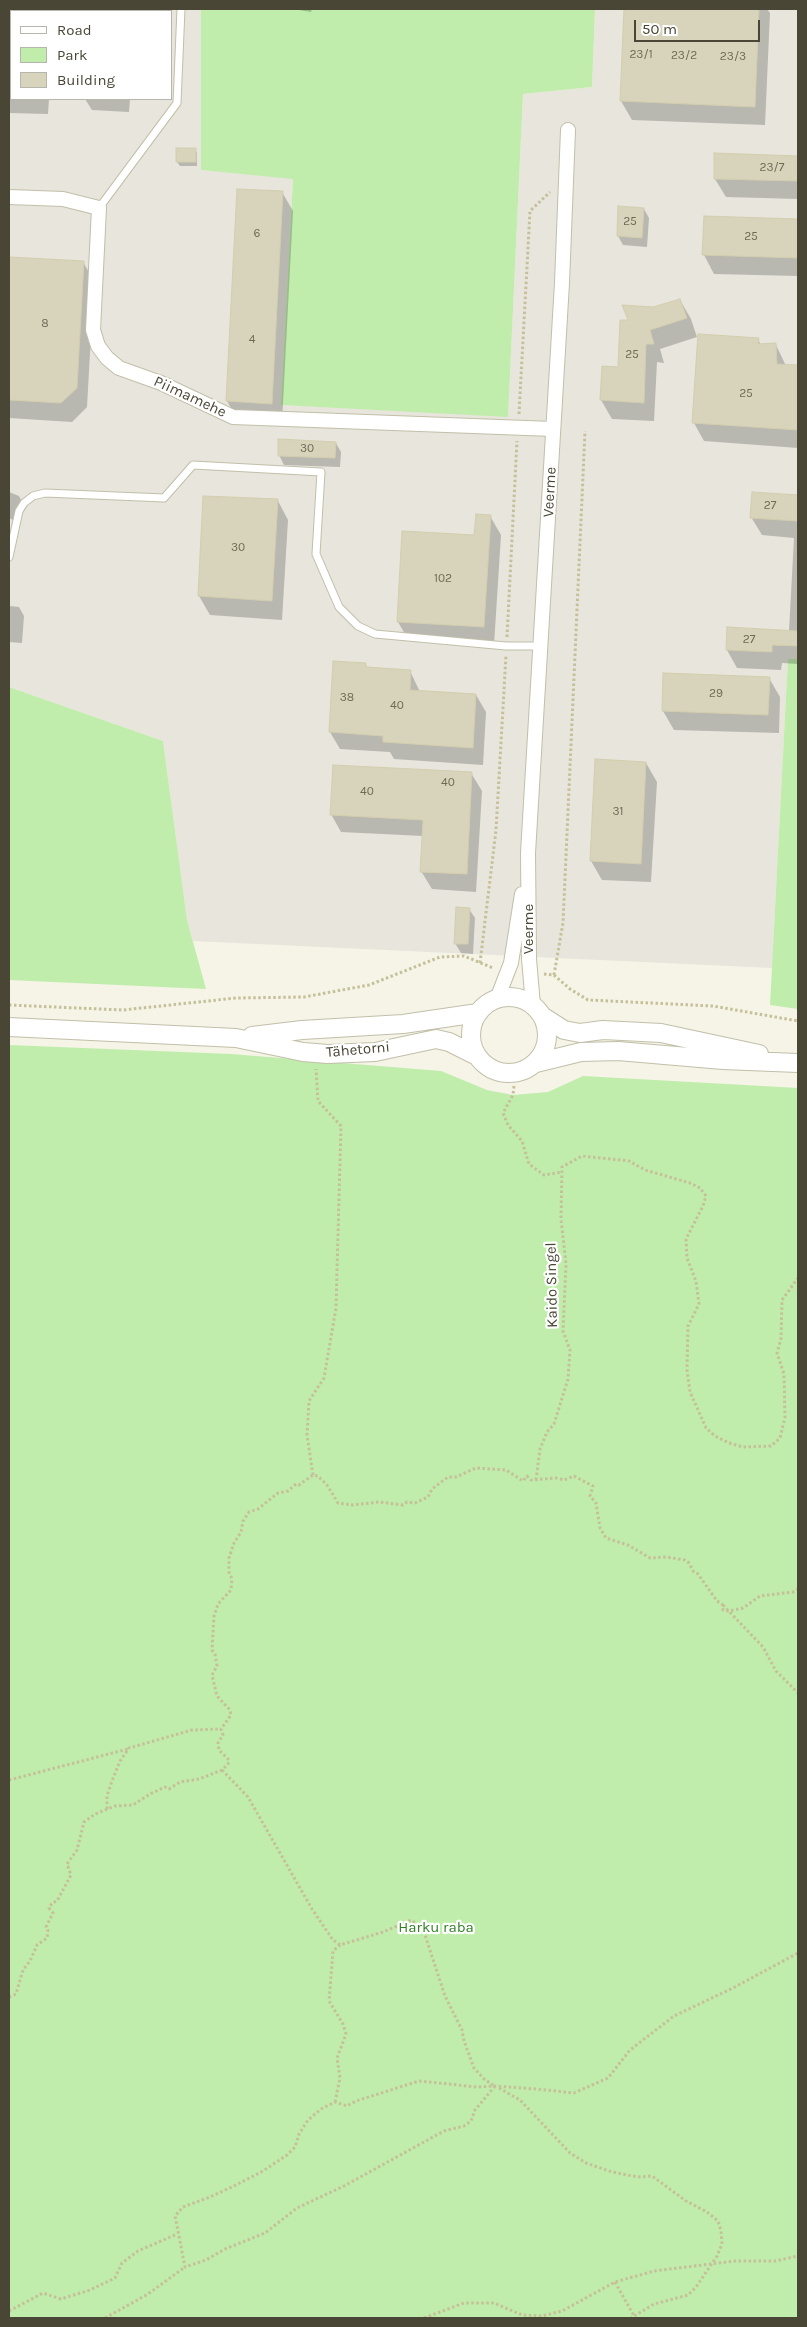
<!DOCTYPE html>
<html>
<head>
<meta charset="utf-8">
<style>
  body { margin:0 }
  #map { position:relative; width:807px; height:2327px; overflow:hidden; background:#f5f4e7; font-family:Karla,sans-serif }
  canvas { display:block }
  .frame { position:absolute; inset:0; border:10px solid #494635; pointer-events:none }
  .legend { position:absolute; left:10px; top:10px; width:162px; height:90px; box-sizing:border-box; background:#fff; border:1px solid #b6b5ae; margin:0; padding:6px 9px; list-style:none; font-size:15px; color:#494635 }
  .legend li { display:flex; align-items:center; gap:10px; height:25px }
  .legend b { width:25px; border:1px solid #b6b5ae }
  .scale { position:absolute; left:634px; top:20px; width:126px; height:22px; box-sizing:border-box; border:2px solid #494635; border-top:0; padding-left:6px; font-size:15px; line-height:18px; white-space:nowrap; color:#494635; -webkit-text-stroke:4px #fff; paint-order:stroke }
</style>
</head>
<body>
<div id="map">
<canvas width="807" height="2327"></canvas>
<div class="frame"></div>
<ul class="legend">
<li><b style="height:6px;background:#fff"></b>Road</li>
<li><b style="height:14px;background:#c0edac"></b>Park</li>
<li><b style="height:14px;background:#d8d4bb"></b>Building</li>
</ul>
<div class="scale">50 m</div>
</div>
<script>
const ctx = document.querySelector('canvas').getContext('2d');
ctx.lineJoin = 'round';
function fillPath(path, color) {
  ctx.fillStyle = color;
  ctx.fill(path, 'evenodd');
}
function poly(rows) {
  const path = new Path2D();
  for (const r of rows) {
    if (r.length === 3) {
      path.moveTo(r[0] + r[2], r[1]);
      path.arc(r[0], r[1], r[2], 0, 2 * Math.PI);
      continue;
    }
    path.moveTo(r[0], r[1]);
    for (let i = 2; i < r.length; i += 2) path.lineTo(r[i], r[i + 1]);
  }
  return path;
}
function stroke(path, color, width, dash) {
  ctx.strokeStyle = color;
  ctx.lineWidth = width;
  ctx.lineCap = dash ? 'butt' : 'round';
  ctx.setLineDash(dash || []);
  ctx.stroke(path);
}
function label(font, color, halo, rows, align = 'center') {
  ctx.font = font + ' Karla,sans-serif';
  ctx.lineWidth = 4.5;
  ctx.setLineDash([]);
  ctx.textBaseline = 'middle';
  ctx.strokeStyle = halo;
  ctx.fillStyle = color;
  for (const [text, x, y, turn = 0] of rows) {
    ctx.save();
    ctx.translate(x, y);
    ctx.rotate((+turn || 0) * Math.PI / 180);
    ctx.textAlign = isNaN(turn) ? turn : align;
    if (halo) ctx.strokeText(text, 0, 0);
    ctx.fillText(text, 0, 0);
    ctx.restore();
  }
}
fillPath(poly([
  [9,9,201,9,201,170,293,178,281,405,508,416,523,94,592,87,595,9,798,9,798,659,788,660,772,968,193,941,187,920,163,741,9,687],
  [11,11,171,11,171,99,11,99]
]), '#e7e5dc');
fillPath(poly([
  [201,9,595,9,592,87,523,94,508,417,281,405,293,179,201,170],
  [788,659,798,659,798,1009,770,1005],
  [9,687,163,741,187,920,206,989,9,980],
  [9,1045,231,1054,441,1071,487,1090,513,1095,548,1092,583,1076,798,1088,798,2318,9,2318]
]), '#c0edac');
fillPath(poly([
  [293,9,312,9,311,12],
  [625,9,767,9,770,13,765,125,632,120,621,101],
  [9,18,11,18,11,99,49,99,48,114,9,113],
  [85,99,130,99,129,112,92,110],
  [195,149,197,153,197,166,180,166,177,162],
  [715,155,798,157,798,199,726,197,715,179],
  [238,190,282,192,293,211,282,422,238,420,227,401],
  [644,209,649,218,647,247,623,245,618,236],
  [705,217,798,220,798,276,714,274,704,255],
  [9,258,83,262,94,281,87,407,72,422,9,418],
  [680,300,691,319,697,337,660,349,664,363,657,362,654,421,612,419,601,400,603,368,619,368,630,322,654,308],
  [758,339,761,345,776,345,786,366,798,367,798,448,704,441,694,423],
  [336,443,341,452,340,467,284,465,279,455],
  [9,492,19,496,23,504,15,521,9,518],
  [753,493,798,496,798,664,782,663,781,670,737,668,727,650,789,631,794,538,762,535,751,517],
  [204,497,278,501,288,520,282,620,210,615,199,596],
  [490,516,501,535,494,645,409,641,398,622,475,536],
  [9,606,19,607,24,616,22,643,9,642],
  [365,665,367,668,410,671,420,692,476,695,486,712,483,765,394,759,390,752,340,749,330,732],
  [769,678,780,697,779,733,674,730,663,711],
  [646,763,657,782,651,882,602,880,591,861],
  [471,773,482,791,476,892,432,889,421,871,423,836,341,832,331,814],
  [469,909,475,918,473,954,461,953,455,943]
]), '#0003');
const building = poly([
  [624,9,759,9,755,107,620,101,624,9],
  [176,148,196,148,196,162,176,162,176,148],
  [714,153,798,156,798,181,714,179,714,153],
  [237,189,283,191,272,404,226,401,237,189],
  [618,206,644,208,642,238,617,236,618,206],
  [704,216,798,219,798,258,702,255,704,216],
  [9,257,84,261,77,388,61,403,9,400,9,257],
  [680,299,687,318,650,330,654,344,646,344,644,403,600,400,602,366,618,367,620,320,628,320,622,305,653,307,680,299],
  [698,334,759,338,758,344,776,343,777,364,798,365,798,430,692,423,698,334],
  [278,439,336,442,335,458,278,456,278,439],
  [752,492,798,495,798,521,750,518,752,492],
  [203,496,278,499,272,601,198,596,203,496],
  [476,514,491,515,484,627,397,622,402,531,474,535,476,514],
  [727,627,798,631,798,646,772,645,772,652,726,650,727,627],
  [333,661,366,663,366,667,411,670,410,690,476,694,473,748,383,742,383,736,329,732,333,661],
  [663,673,770,677,768,715,662,711,663,673],
  [595,759,646,762,641,864,590,861,595,759],
  [333,765,472,772,467,874,420,872,423,820,330,815,333,765],
  [456,907,470,908,468,944,454,944,456,907]
]);
fillPath(building, '#d8d4bb');
stroke(building, '#d3ceae', 1);
const service = poly([
  [99,208,177,103,181,9],
  [9,557,19,511,24,503,33,496,45,493,164,498,193,465,321,472,316,554,339,607,358,626,375,634,506,646,541,646]
]);
const minor = poly([
  [9,197,63,199,99,208,93,330,98,346,107,358,119,368,161,383,233,417,553,429],
  [497,999,511,963,522,894],
  [533,1005,529,959,528,853,562,283,568,130]
]);
const tertiary = poly([
  [509,1035,38],
  [542,1016,564,1030,580,1033,603,1030,661,1033,759,1054],
  [9,1027,236,1038,303,1052,328,1054,375,1052,436,1039,449,1042,477,1056],
  [252,1036,302,1030,403,1024,478,1013],
  [536,1063,581,1052,618,1051,723,1060,798,1063]
]);
stroke(service, '#c2bfa9', 9);
stroke(minor, '#c2bfa9', 16);
stroke(tertiary, '#c2bfa9', 20);
stroke(poly([
  [519,414,530,211,550,192],
  [507,637,517,441],
  [480,963,496,830,506,655],
  [544,974,554,975,570,989,588,1000,713,1006,798,1021],
  [554,975,563,923,585,431],
  [9,1005,123,1010,236,998,304,997,369,985,440,957,464,956,493,968],
  [514,1086,513,1095,503,1113,508,1125,522,1141,529,1164,544,1175,562,1172],
  [313,1475,307,1435,309,1401,324,1378,336,1308,341,1126,318,1101,316,1069],
  [536,1480,540,1449,547,1432,554,1424,568,1379,570,1350,563,1331,566,1264,561,1219,562,1167,582,1156,629,1161,645,1170,690,1183,700,1188,706,1196,703,1206,686,1239,687,1258,696,1281,699,1304,688,1326,687,1370,690,1392,706,1428,715,1436,729,1443,743,1447,771,1446,780,1438,785,1417,784,1374,777,1353,781,1339,782,1300,798,1278],
  [723,1605,763,1647,776,1671,798,1693],
  [222,1770,248,1797,312,1909,333,1940,340,1945,383,1932,411,1920,423,1929,445,1996,462,2030,464,2041,474,2068,484,2079,493,2085],
  [9,1780,128,1749],
  [107,1809,107,1796,112,1781,120,1761,129,1748,192,1730,221,1729],
  [9,1997,16,1994,23,1970,30,1961,37,1945,47,1938,48,1931,46,1927,53,1913,49,1908,52,1903,57,1901,71,1875,67,1864,77,1850,84,1822,95,1814,115,1806,133,1805,150,1794,165,1787,169,1789,180,1782,199,1779,222,1770,228,1764,229,1760,219,1750,218,1743,223,1735,221,1729,231,1715,230,1710,217,1696,212,1675,217,1666,215,1654,212,1650,214,1616,218,1604,231,1590,232,1579,229,1572,229,1558,234,1543,241,1532,243,1521,249,1512,258,1509,278,1493,288,1491,296,1484,299,1485,313,1475,318,1476,327,1485,338,1503,353,1505,379,1502,403,1505,407,1502,415,1503,428,1497,432,1489,448,1477,456,1477,476,1468,506,1470,523,1481,527,1476,531,1480,556,1478,564,1480,574,1476,593,1486,590,1496,596,1503,600,1528,606,1538,628,1545,650,1558,666,1557,685,1560,689,1563,693,1571,698,1574,717,1601,722,1604,723,1610,729,1611,743,1608,760,1596,793,1592,798,1589],
  [495,2086,475,2110,471,2121,464,2126,444,2131,344,2186,297,2208,265,2233,225,2249,206,2260,185,2267,175,2216,183,2207,210,2197,234,2186,263,2171,287,2155,295,2147,299,2134,308,2120,321,2109,335,2102,347,2106,356,2101,419,2081,477,2087,495,2086,536,2089,574,2093,608,2078,630,2050,674,2016,733,1988,798,1953],
  [499,2088,520,2100,570,2153,586,2163,612,2172,638,2177,652,2176,686,2201,707,2212,718,2221,721,2231,722,2244,717,2256,696,2287,688,2295,654,2304,631,2318],
  [335,2102,340,2078,337,2058,346,2034,343,2024,329,2001,333,1951,340,1945],
  [615,2282,634,2316],
  [9,2311,43,2293,61,2299,90,2290,115,2278,122,2263,138,2251,177,2234],
  [105,2318,148,2294,185,2267],
  [424,2318,464,2303,494,2303,522,2315,542,2316,562,2311,615,2282,654,2271,735,2261,775,2261,798,2256]
]), '#c5c099', 3, [2.5, 2.5]);
stroke(service, '#fff', 7);
stroke(minor, '#fff', 14);
stroke(tertiary, '#fff', 18);
label('12px', '#6d6a56', null, [
  ["23/1",641,55],
  ["23/2",684,56],
  ["23/3",733,57],
  ["23/7",772,168],
  ["25",630,222],
  ["6",257,234],
  ["25",751,237],
  ["8",45,324],
  ["4",252,340],
  ["25",632,355],
  ["25",746,394],
  ["30",307,449],
  ["27",770,506],
  ["30",238,548],
  ["102",443,579],
  ["27",749,640],
  ["29",716,694],
  ["38",347,698],
  ["40",397,706],
  ["40",448,783],
  ["40",367,792],
  ["31",618,812]
]);
label('15px', '#494635', '#fff', [
  ["Piimamehe",190,397,25],
  ["Veerme",550,492,-87],
  ["Veerme",529,929,-90],
  ["Tähetorni",358,1050,-5],
  ["Kaido Singel",552,1285,-91]
]);
label('15px', '#2f8122', '#fff', [
  ["Harku raba",436,1928]
]);
</script>
</body>
</html>
